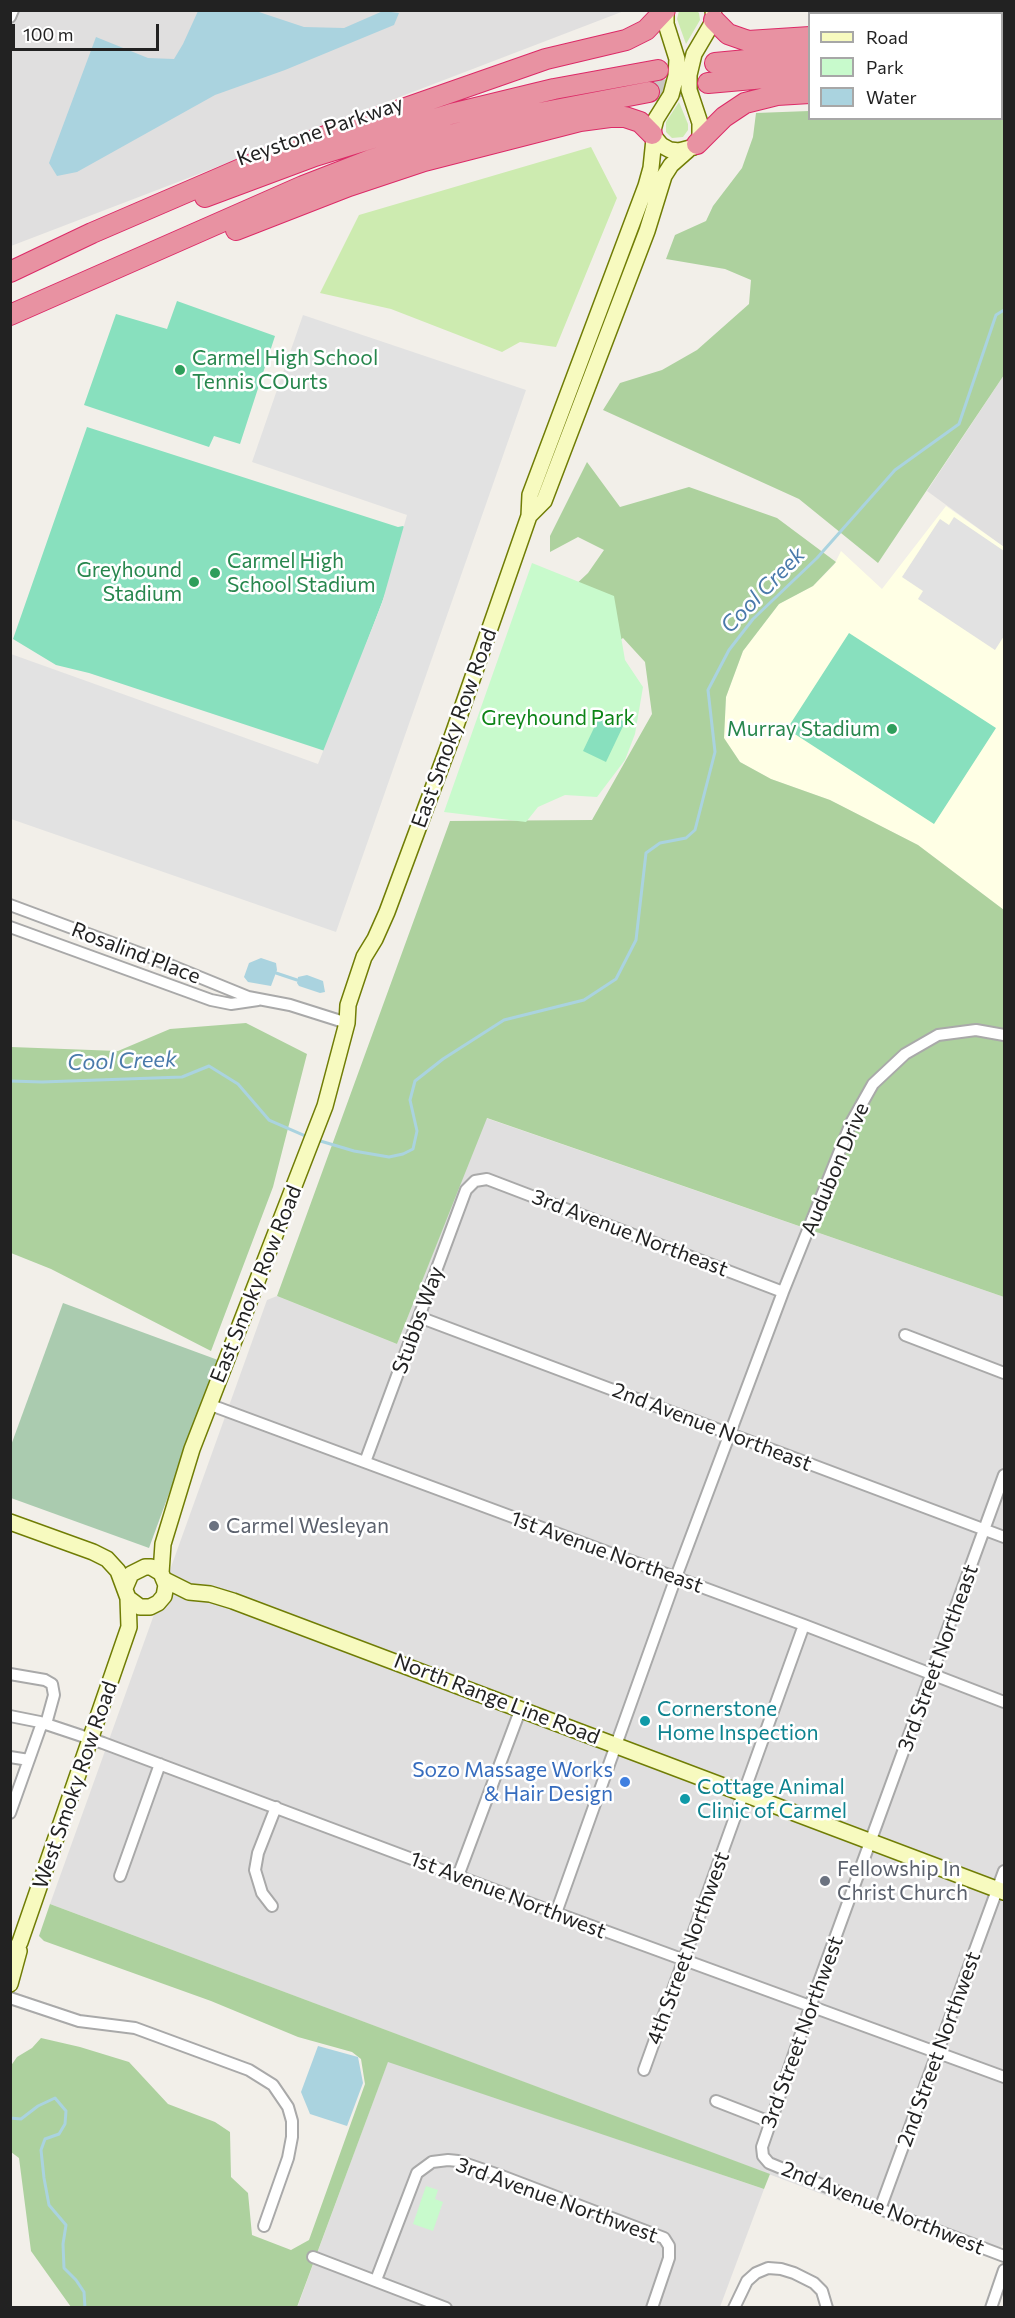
<!DOCTYPE html>
<html>
<head>
<meta charset="utf-8">
<style>
  body { margin:0 }
  #map { position:relative; width:1015px; height:2318px; overflow:hidden; background:#f2efe9; font-family:Commissioner,sans-serif }
  canvas { display:block }
  .frame { position:absolute; inset:0; border:12px solid #222; pointer-events:none }
  .legend { position:absolute; left:808px; top:12px; width:195px; height:108px; box-sizing:border-box; background:#fff; border:2px solid #a7a7a7; margin:0; padding:8px 10px; list-style:none; font-size:18px; color:#222 }
  .legend li { display:flex; align-items:center; gap:12px; height:30px }
  .legend b { width:30px; border:2px solid #a7a7a7 }
  .scale { position:absolute; left:12px; top:24px; width:147px; height:27px; box-sizing:border-box; border:3px solid #222; border-top:0; padding-left:8px; font-size:18px; line-height:21px; white-space:nowrap; color:#222; -webkit-text-stroke:4px #fff; paint-order:stroke }
</style>
</head>
<body>
<div id="map">
<canvas width="1015" height="2318"></canvas>
<div class="frame"></div>
<ul class="legend">
<li><b style="height:8px;background:#f7fabf"></b>Road</li>
<li><b style="height:16px;background:#c8facc"></b>Park</li>
<li><b style="height:16px;background:#aad3df"></b>Water</li>
</ul>
<div class="scale">100 m</div>
</div>
<script>
const ctx = document.querySelector('canvas').getContext('2d');
ctx.lineJoin = 'round';
function fillPath(path, color) {
  ctx.fillStyle = color;
  ctx.fill(path, 'evenodd');
}
function poly(rows) {
  const path = new Path2D();
  for (const r of rows) {
    path.moveTo(r[0], r[1]);
    for (let i = 2; i < r.length; i += 2) path.lineTo(r[i], r[i + 1]);
  }
  return path;
}
function stroke(path, color, width, dash) {
  ctx.strokeStyle = color;
  ctx.lineWidth = width;
  ctx.lineCap = dash ? 'butt' : 'round';
  ctx.setLineDash(dash || []);
  ctx.stroke(path);
}
function label(font, color, halo, rows, align = 'center') {
  ctx.font = font + ' Commissioner,sans-serif';
  ctx.lineWidth = 5;
  ctx.setLineDash([]);
  ctx.textBaseline = 'middle';
  ctx.strokeStyle = halo;
  ctx.fillStyle = color;
  for (const [text, x, y, turn = 0] of rows) {
    ctx.save();
    ctx.translate(x, y);
    ctx.rotate((+turn || 0) * Math.PI / 180);
    ctx.textAlign = isNaN(turn) ? turn : align;
    if (halo) ctx.strokeText(text, 0, 0);
    ctx.fillText(text, 0, 0);
    ctx.restore();
  }
}
fillPath(poly([
  [11,11,624,11,11,246],
  [1004,375,1004,547,927,491],
  [486,1118,1004,1297,1004,2243,992,2258,50,1904,267,1300,277,1296,397,1344],
  [388,2061,764,2189,720,2307,297,2308]
]), '#e0dfdf');
fillPath(poly([
  [946,506,1004,547,1004,910,918,845,830,800,771,779,740,762,724,738,726,697,743,651,779,604,813,586,834,565,841,551,882,589]
]), '#ffffe5');
fillPath(poly([
  [679,11,697,11,699,13,700,20,686,44,677,19],
  [679,102,688,124,688,130,683,137,672,138,666,132,666,122],
  [591,147,617,198,556,347,520,342,502,352,391,309,320,293,359,215]
]), '#cdebb0');
fillPath(poly([
  [1002,105,1004,105,1004,375,878,563,799,499,603,410,620,383,662,370,697,350,749,304,751,280,725,269,666,259,675,235,706,221,713,206,742,168,753,137,756,113,809,111,810,118,1002,118],
  [587,462,620,507,689,487,777,518,836,562,813,586,779,604,743,651,726,697,724,738,740,762,771,779,830,800,918,845,1004,910,1004,1297,487,1118,397,1344,277,1296,450,821,592,820,652,714,645,662,623,638,547,688,554,605,588,573,604,550,578,537,550,552,550,536],
  [246,1023,307,1054,273,1187,211,1351,51,1269,11,1253,11,1047,118,1051,170,1029],
  [50,1904,770,2174,764,2189,388,2062,297,2307,71,2307,31,2251,19,2158,11,2152,10,2067,17,2057,32,2048,41,2038,80,2047,129,2062,168,2104,215,2122,230,2132,231,2177,248,2193,252,2235,291,2250,309,2240,365,2084,361,2059,352,2052,298,2037,211,2001,44,1941,39,1936]
]), '#add19e');
fillPath(poly([
  [63,1303,218,1360,149,1548,11,1498,10,1448]
]), '#aacbaf');
fillPath(poly([
  [532,563,614,596,625,660,643,687,635,734,625,760,597,797,565,795,538,807,526,822,444,812],
  [426,2186,438,2190,435,2199,443,2202,433,2231,413,2224]
]), '#c8facc');
fillPath(poly([
  [177,301,275,336,240,444,214,436,209,447,84,405,116,314,167,329],
  [87,427,398,527,403,526,409,531,367,642,328,752,89,673,56,665,13,639],
  [849,633,996,728,934,824,787,729],
  [602,711,625,722,606,762,583,751]
]), '#88e0be');
fillPath(poly([
  [303,315,526,390,336,932,11,819,11,654,318,764,382,603,407,515,252,462],
  [954,517,1004,551,1004,636,995,650,918,599,923,591,902,577,940,519,949,525]
]), '#e2e2e2');
fillPath(poly([
  [198,11,256,11,304,27,344,28,383,11,399,13,394,25,285,70,215,95,77,172,57,176,49,163,96,37,148,58,174,59,183,44],
  [261,958,276,963,277,970,271,986,248,982,244,977,249,963],
  [307,975,323,981,325,992,320,993,299,986,297,983,298,977],
  [318,2046,358,2057,363,2083,347,2126,310,2114,301,2092]
]), '#aad3df');
stroke(poly([
  [276,973,297,980],
  [10,1081,42,1082,182,1077,209,1066,238,1084,269,1120,308,1137],
  [317,1140,354,1151,389,1157,403,1154,413,1149,417,1131,410,1100,415,1081,443,1059,504,1020,584,1000,616,979,636,940,646,853,660,843,686,838,695,830,715,752,708,690,729,650,753,619,817,558,895,470,959,424,996,315,1004,310],
  [10,2118,21,2119,38,2106,55,2098,66,2111,65,2124,59,2134,45,2139,41,2150,44,2178,49,2205,66,2225,63,2244,64,2268,76,2280,84,2292,85,2308]
]), '#aad3df', 3);
stroke(poly([
  [649,92,708,83]
]), '#c8c6c1', 20, [20, 10]);
const street = poly([
  [10,17,13,10],
  [10,905,150,957,248,997,290,1005,347,1023],
  [10,927,211,1000,231,1004,258,1000],
  [419,1317,1004,1537],
  [905,1335,1004,1373],
  [208,1404,804,1625,1004,1702],
  [365,1462,466,1190,475,1181,487,1179,783,1292],
  [1004,1475,815,1993,762,2147,763,2156,769,2163,880,2209,1004,2256],
  [10,1674,45,1680,52,1684,54,1695,46,1724],
  [10,1716,40,1722,103,1743,556,1913,1004,2077],
  [10,1757,29,1760],
  [10,1813,42,1723],
  [120,1876,160,1764],
  [458,1876,521,1708],
  [272,1906,262,1893,255,1870,258,1853,276,1807],
  [556,1913,676,1577,783,1292,851,1123,873,1084,905,1054,938,1035,976,1030,1004,1035],
  [10,1998,79,2021,135,2028,249,2070,273,2085,288,2107,292,2121,292,2137,288,2158,264,2226],
  [644,2070,804,1625],
  [716,2101,770,2122],
  [880,2209,1004,1871],
  [313,2257,446,2308],
  [376,2280,417,2173,432,2162,448,2160,458,2161,499,2175,664,2238,669,2246,669,2258,652,2308],
  [734,2308,747,2281,756,2273,768,2268,781,2269,794,2273,814,2283,822,2291,827,2308],
  [991,2308,1004,2270]
]);
const secondary = poly([
  [666,10,666,24,677,59,676,76,671,95,656,119,652,134,661,145,670,150,679,151,694,147,700,137,700,123,689,90,689,75,694,54,714,20,713,10],
  [529,516,544,501,647,231,664,176,671,165,688,150],
  [10,1522,93,1552,107,1559,118,1571,128,1598,140,1607,150,1607,158,1603,164,1596,166,1585,161,1573,151,1567,145,1567,131,1574,125,1588],
  [161,1573,163,1544,192,1449,325,1106,347,1023,348,1005,364,957,375,939,387,912,452,737,529,516,530,495,646,186,651,168,654,139],
  [165,1580,189,1592,210,1594,233,1601,1004,1892],
  [10,1961,20,1942,129,1627,128,1598],
  [10,1984,19,1951]
]);
const highway = poly([
  [714,20,728,34,748,41,810,37],
  [1002,37,1004,37],
  [1002,54,1004,54],
  [715,63,810,54],
  [1002,74,1004,74],
  [708,83,810,74],
  [1002,91,1004,91],
  [697,144,724,117,745,103,777,95,810,93],
  [205,197,315,156,451,114,554,89,658,70],
  [236,230,349,186,424,161,580,121,610,117,625,117,640,122,652,134],
  [10,272,92,233,280,152,546,59,626,40,646,30,665,10],
  [10,315,303,186,370,160,439,138,524,116,649,92]
]);
stroke(street, '#a9a9a9', 14);
stroke(secondary, '#707d05', 18);
stroke(highway, '#dc2a67', 22);
stroke(street, '#fff', 10);
stroke(secondary, '#f7fabf', 15);
stroke(highway, '#e892a2', 20);
for (const [x, y, r, color] of [
  [180,370,6,"#2e9e5b"],
  [215,573,6,"#2e9e5b"],
  [194,582,6,"#2e9e5b"],
  [892,729,6,"#2e9e5b"],
  [214,1526,6,"#6b7280"],
  [645,1721,6,"#0f9aa8"],
  [625,1782,6,"#3f7fe0"],
  [685,1799,6,"#0f9aa8"],
  [825,1881,6,"#6b7280"]
]) {
  const dot = new Path2D();
  dot.arc(x, y, r, 0, 2 * Math.PI);
  ctx.fillStyle = color;
  ctx.fill(dot);
  stroke(dot, '#fff', 2);
}
label('21px', '#222', '#fff', [
  ["Keystone Parkway",320,131,-19],
  ["East Smoky Row Road",454,728,-70],
  ["Rosalind Place",136,953,21],
  ["Audubon Drive",835,1169,-67],
  ["3rd Avenue Northeast",630,1233,21],
  ["East Smoky Row Road",256,1284,-68],
  ["Stubbs Way",418,1320,-70],
  ["2nd Avenue Northeast",712,1427,21],
  ["1st Avenue Northeast",607,1552,20],
  ["3rd Street Northeast",938,1658,-70],
  ["North Range Line Road",497,1699,21],
  ["West Smoky Row Road",75,1785,-71],
  ["1st Avenue Northwest",508,1895,21],
  ["4th Street Northwest",688,1948,-70],
  ["3rd Street Northwest",802,2032,-70],
  ["2nd Street Northwest",939,2049,-70],
  ["3rd Avenue Northwest",557,2200,20],
  ["2nd Avenue Northwest",883,2208,22]
]);
label('21px', '#27864d', '#fff', [
  ["Carmel High School",192,358],
  ["Tennis COurts",192,382],
  ["Carmel High",227,561],
  ["School Stadium",227,585],
  ["Greyhound",182,570,"right"],
  ["Stadium",182,594,"right"],
  ["Murray Stadium",880,729,"right"]
], 'left');
label('21px', '#0c8416', '#fff', [
  ["Greyhound Park",558,718]
]);
label('21px', '#5b616d', '#fff', [
  ["Carmel Wesleyan",226,1526],
  ["Fellowship In",837,1869],
  ["Christ Church",837,1893]
], 'left');
label('21px', '#0d838f', '#fff', [
  ["Cornerstone",657,1709],
  ["Home Inspection",657,1733],
  ["Cottage Animal",697,1787],
  ["Clinic of Carmel",697,1811]
], 'left');
label('21px', '#366cbe', '#fff', [
  ["Sozo Massage Works",613,1770],
  ["& Hair Design",613,1794]
], 'right');
label('italic 22px', '#4a7aab', '#fff', [
  ["Cool Creek",763,590,-46],
  ["Cool Creek",122,1061,-2]
]);
</script>
</body>
</html>
